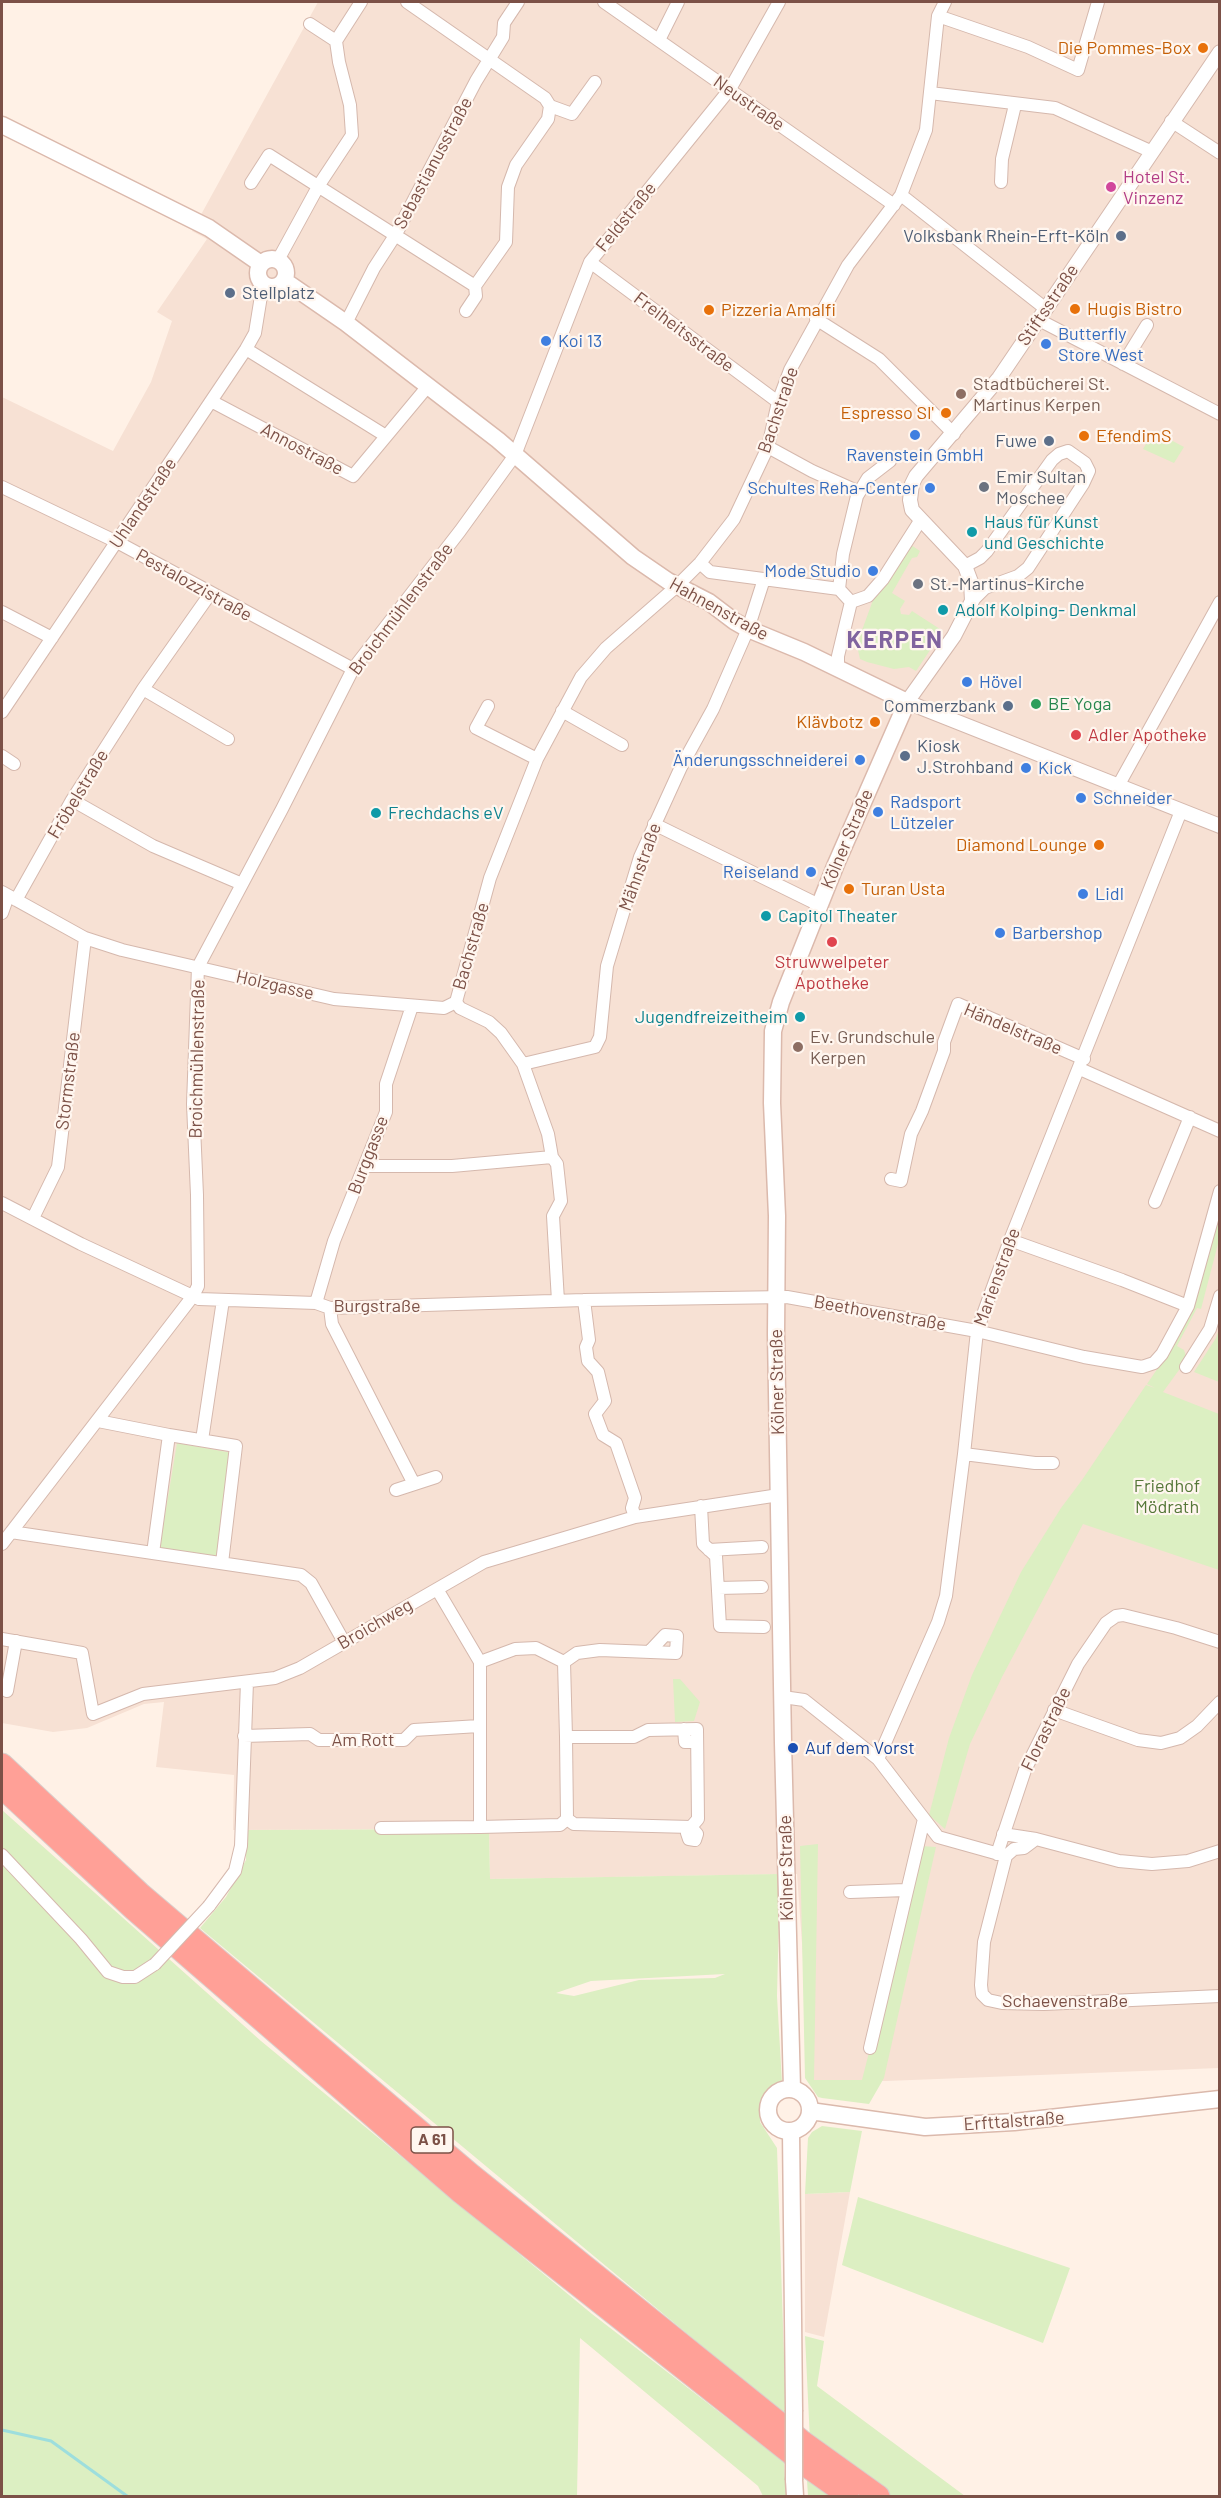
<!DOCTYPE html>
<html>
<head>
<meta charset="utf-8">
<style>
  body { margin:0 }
  #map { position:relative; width:1221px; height:2498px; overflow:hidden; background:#fff1e6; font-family:Barlow,sans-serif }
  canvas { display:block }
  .frame { position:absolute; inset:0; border:3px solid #7c5147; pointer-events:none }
</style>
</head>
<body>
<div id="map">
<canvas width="1221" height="2498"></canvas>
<div class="frame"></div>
</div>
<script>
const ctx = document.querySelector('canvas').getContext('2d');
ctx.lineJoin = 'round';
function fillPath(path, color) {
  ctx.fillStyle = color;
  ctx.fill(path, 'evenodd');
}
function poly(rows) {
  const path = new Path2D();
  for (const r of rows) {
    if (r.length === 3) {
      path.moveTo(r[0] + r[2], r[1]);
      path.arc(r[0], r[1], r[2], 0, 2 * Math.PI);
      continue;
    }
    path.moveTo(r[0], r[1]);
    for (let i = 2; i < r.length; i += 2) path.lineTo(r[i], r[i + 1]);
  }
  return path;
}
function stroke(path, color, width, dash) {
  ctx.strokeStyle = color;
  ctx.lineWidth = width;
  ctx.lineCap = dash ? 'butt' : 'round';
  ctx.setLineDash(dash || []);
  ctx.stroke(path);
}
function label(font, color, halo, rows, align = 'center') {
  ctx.font = font + ' Barlow,sans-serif';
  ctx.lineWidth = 4.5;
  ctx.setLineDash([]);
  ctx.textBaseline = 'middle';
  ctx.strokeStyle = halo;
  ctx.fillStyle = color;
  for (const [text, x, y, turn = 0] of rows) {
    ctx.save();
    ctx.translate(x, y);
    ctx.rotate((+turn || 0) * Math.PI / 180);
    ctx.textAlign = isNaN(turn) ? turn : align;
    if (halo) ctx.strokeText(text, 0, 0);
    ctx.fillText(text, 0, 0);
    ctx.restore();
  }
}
fillPath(poly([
  [318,2,1219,2,1219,2068,886,2081,814,2080,810,2055,797,1874,490,1879,489,1829,233,1830,234,1775,156,1767,164,1702,144,1704,87,1728,53,1732,2,1723,2,397,113,451,151,382,172,321,157,312,207,239,192,231],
  [850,2192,824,2337,805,2332,805,2194]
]), '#f7e1d4');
fillPath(poly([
  [1154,431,1184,447,1174,463,1143,449],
  [911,545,920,551,917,557,912,558,892,593,905,601,900,609,901,614,909,615,912,611,943,631,916,671,909,667,894,669,867,662,860,659,858,650,861,633,873,600],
  [1219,1213,1219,1240,1201,1309,1197,1308,1177,1346,1184,1350,1187,1359,1163,1392,1219,1414,1219,1570,1083,1524,1002,1677,970,1744,945,1829,929,1815,949,1738,972,1675,1021,1572,1061,1508,1082,1480,1146,1385,1155,1388,1147,1384,1164,1359,1194,1306],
  [1219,1329,1219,1382,1194,1372,1216,1338],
  [177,1443,238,1454,224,1560,159,1551],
  [673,1679,680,1679,700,1702,694,1721,675,1722],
  [2,1810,261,2041,592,2314,784,2462,786,2496,763,2496,758,2486,580,2338,577,2496,2,2496],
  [489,1829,490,1879,780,1874,777,1996,782,2083,762,2099,760,2122,777,2148,786,2416,200,1928,226,1897,246,1860,246,1830],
  [725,1974,715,1978,639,1980,574,1996,556,1993,591,1981],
  [818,1844,814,2080,862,2080,921,1846,936,1847,884,2078,869,2104,822,2098,818,2097,805,2078,800,1846],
  [822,2126,862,2131,850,2192,805,2194,808,2138,812,2132],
  [858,2197,1070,2268,1043,2343,842,2265],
  [805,2336,824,2341,817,2386,965,2496,808,2496,807,2480,812,2483]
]), '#dcefc2');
stroke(poly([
  [2,2430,51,2441,127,2496]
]), '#9ddedd', 3);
const minor = poly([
  [407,2,532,89,545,98,550,106,572,114,595,82],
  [604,2,894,205],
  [938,16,1028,47,1078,70,1098,2],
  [310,24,336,41],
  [659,40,678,2],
  [930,93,1055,108,1150,151],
  [1171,121,1220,153],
  [1001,182,1002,159,1015,105],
  [251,183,269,155,475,286,506,242,508,187,516,165,548,119,550,106],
  [901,195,1046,309],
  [278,260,319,185,352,135,350,105,339,62,336,41,361,2],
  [590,262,778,402],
  [466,311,476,296,475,286],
  [816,319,879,359,954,434],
  [1039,320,1220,414],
  [346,323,374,268,396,234,476,81,503,37,504,23,518,2],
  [246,349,386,436],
  [1123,364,1147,325],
  [211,401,353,476,428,386],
  [768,447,812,471,859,492],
  [2,487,117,542,353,669],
  [700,563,710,572,839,589,851,602],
  [965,566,980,558,987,551,1052,460,1059,454,1068,451,1085,463,1089,471,1083,484,1028,568,1018,576,985,588,972,601],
  [839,589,843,554,857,496,868,478,890,461],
  [851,602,868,596,883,579,920,521],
  [2,612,52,638],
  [838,668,838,656,851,602],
  [143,689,228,739],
  [488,706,476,728,537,759],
  [562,711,622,745],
  [2,712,246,349,255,333,261,296,266,287],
  [2,756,14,764],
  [1118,786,1220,602],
  [72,800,153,846,242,884],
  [654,824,819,905],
  [2,892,85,938,122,950,334,999,444,1008,456,1002],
  [16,900,72,800,143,689,210,594],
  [2,913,8,896],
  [523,1064,595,1047,600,1037,607,966,640,857,681,767,713,709,748,629,764,579],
  [1080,1069,1220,1131],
  [365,1166,452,1166,552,1157],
  [891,1179,901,1181,911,1134,922,1111,944,1051,944,1042,958,1004,1084,1059],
  [1155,1202,1190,1117],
  [2,1203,81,1244,199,1299,316,1303,330,1308,584,1300,787,1297,977,1331,1084,1357,1142,1367,1154,1363,1162,1354,1188,1306,1220,1191],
  [33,1218,58,1167,85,938],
  [1010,1240,1122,1280,1188,1306],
  [584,1300,589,1340,586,1347,588,1361,598,1372,605,1401,595,1414,603,1435,616,1443,635,1498,632,1508,635,1517],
  [558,1301,553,1216,561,1201,557,1164,552,1157,548,1134,523,1064,501,1033,489,1022,460,1008,456,1002,490,878,537,759,581,677,606,648,677,586,700,563,734,519,768,447,778,402,790,370,848,265,901,195,926,130,938,16,945,2],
  [316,1303,334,1241,386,1112,386,1084,412,1006],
  [330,1308,332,1324,414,1484],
  [1186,1367,1210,1329,1220,1296],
  [98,1421,169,1435],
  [202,1440,223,1300],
  [964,1454,1035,1463,1053,1463],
  [396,1490,436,1477],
  [701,1506,703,1544,716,1556,720,1626,764,1627],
  [11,1532,301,1575,311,1583,344,1642],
  [2,1544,193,1296,198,1286,197,1195,193,1104,198,967,282,809,353,669,460,531,515,455,590,262,730,89,779,2],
  [709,1550,762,1547],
  [153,1553,169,1435,236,1446,222,1563],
  [718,1588,762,1587],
  [437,1589,480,1662,480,1827,560,1825,567,1819],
  [2,1639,82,1653,93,1714,143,1694,275,1678,300,1668,484,1562,635,1517,779,1495],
  [480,1662,515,1649,536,1648,564,1662,566,1737,634,1737,648,1730,697,1729,698,1819,691,1827,574,1824,567,1819],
  [564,1662,577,1653,600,1650,676,1653,677,1636,665,1635,650,1651],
  [7,1691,16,1641],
  [783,1697,804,1700,878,1759,938,1837,1006,1856,1014,1849,1024,1848,1036,1839],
  [1054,1710,1138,1740,1161,1743,1180,1738,1197,1726,1220,1702],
  [684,1729,685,1742,697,1742],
  [244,1736,310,1734,319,1740,404,1740,414,1730,479,1726],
  [566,1737,567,1819],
  [878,1759,938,1622,946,1596,964,1454,977,1331,1010,1240,1181,811],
  [691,1827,697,1834,695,1840,689,1839,687,1833,691,1827],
  [381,1828,480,1827],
  [1003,1834,1036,1839,1119,1861,1152,1864,1188,1861,1220,1851],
  [997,1854,1025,1770,1078,1664,1106,1623,1116,1616,1123,1615,1176,1628,1220,1642],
  [2,1855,81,1939,108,1972,123,1977,135,1977,155,1964],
  [1006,1856,984,1942,981,1985,982,1994,988,2000,1002,2003,1044,2004,1220,1996],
  [850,1892,906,1890],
  [209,1906,235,1871,241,1846,247,1682],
  [870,2048,924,1819]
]);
const tertiary = poly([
  [1220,52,999,378,916,476,912,484,910,500,912,510,965,566,971,582,972,601,954,636,907,702,1220,826]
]);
const secondary = poly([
  [2,125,209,228,261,264],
  [272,273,14],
  [285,281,346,323,498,440,633,557,668,581,709,602,734,621,748,629,804,652,907,702,836,864,781,1002,773,1031,772,1103,777,1216,776,1334,783,1743,792,2089],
  [789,2110,21],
  [810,2111,925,2127,1014,2122,1220,2099],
  [791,2131,794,2410],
  [794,2480,795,2496]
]);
const motorway = poly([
  [2,1764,140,1893,472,2175,801,2440,879,2496],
  [2,1788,133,1909,461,2193,810,2469,848,2496]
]);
stroke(minor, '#d5b8ad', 14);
stroke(tertiary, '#d5b8ad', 16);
stroke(secondary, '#dbb9ac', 19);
stroke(motorway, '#dacecb', 23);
stroke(minor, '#fff', 12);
stroke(tertiary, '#fff', 14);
stroke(secondary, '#fff', 16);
stroke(motorway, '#ffa097', 21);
const minorBridge = poly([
  [155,1964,209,1906]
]);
const secondaryBridge = poly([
  [794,2410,794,2480]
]);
stroke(minorBridge, '#d5b8ad', 14, []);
stroke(secondaryBridge, '#dbb9ac', 19, []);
stroke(minorBridge, '#fff', 12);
stroke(secondaryBridge, '#fff', 16);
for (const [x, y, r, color] of [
  [1203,48,6,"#e8710a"],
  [1111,187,6,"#d1479c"],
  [1121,236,6,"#5c6f8a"],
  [230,293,6,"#5c6f8a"],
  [1075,309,6,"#e8710a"],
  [709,310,6,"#e8710a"],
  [546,341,6,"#3f7fe0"],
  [1046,344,6,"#3f7fe0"],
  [961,394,6,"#8d6e63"],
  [946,413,6,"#e8710a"],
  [915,435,6,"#3f7fe0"],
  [1084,436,6,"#e8710a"],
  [1049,441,6,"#5c6f8a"],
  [984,487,6,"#6b7280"],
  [930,488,6,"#3f7fe0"],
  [972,532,6,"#0f9aa8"],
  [873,571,6,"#3f7fe0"],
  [918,584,6,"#6b7280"],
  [943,610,6,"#0f9aa8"],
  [967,682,6,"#3f7fe0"],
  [1036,704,6,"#2e9e5b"],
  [1008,706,6,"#5c6f8a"],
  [875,722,6,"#e8710a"],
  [1076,735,6,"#e0444e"],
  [905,756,6,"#5c6f8a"],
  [860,760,6,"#3f7fe0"],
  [1026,768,6,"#3f7fe0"],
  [1081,798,6,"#3f7fe0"],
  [878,812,6,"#3f7fe0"],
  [376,813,6,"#0f9aa8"],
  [1099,845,6,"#e8710a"],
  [811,872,6,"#3f7fe0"],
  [849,889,6,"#e8710a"],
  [1083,894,6,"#3f7fe0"],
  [766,916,6,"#0f9aa8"],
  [1000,933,6,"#3f7fe0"],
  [832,942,6,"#e0444e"],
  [800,1017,6,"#0f9aa8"],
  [798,1047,6,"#8d6e63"],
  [793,1748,6,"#1a4fb4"]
]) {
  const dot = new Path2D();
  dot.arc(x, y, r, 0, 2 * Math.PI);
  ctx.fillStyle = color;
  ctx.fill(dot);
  stroke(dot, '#fff6ef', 2);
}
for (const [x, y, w] of [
  [432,2140,42]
]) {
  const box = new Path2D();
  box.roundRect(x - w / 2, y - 13, w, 26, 4.5);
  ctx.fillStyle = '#fff6ef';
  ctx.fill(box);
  stroke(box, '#7c5147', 1.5);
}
label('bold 16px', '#7c5147', null, [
  ["A 61",432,2140]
]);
label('18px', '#c56008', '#fff6ef', [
  ["Die Pommes-Box",1191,48],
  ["Hugis Bistro",1087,309,"left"],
  ["Pizzeria Amalfi",721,310,"left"],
  ["Espresso SI'",934,413],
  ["EfendimS",1096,436,"left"],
  ["Klävbotz",863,722],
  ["Diamond Lounge",1087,845],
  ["Turan Usta",861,889,"left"]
], 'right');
label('18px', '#7c5147', '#fff6ef', [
  ["Neustraße",749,103,35],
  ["Sebastianusstraße",433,163,-62],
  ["Feldstraße",626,217,-51],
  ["Stiftsstraße",1048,305,-56],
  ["Freiheitsstraße",684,332,37],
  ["Bachstraße",778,410,-71],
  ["Annostraße",302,449,28],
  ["Uhlandstraße",143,503,-56],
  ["Pestalozzistraße",194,585,29],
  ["Broichmühlenstraße",401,609,-53],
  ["Hahnenstraße",719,609,29],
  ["Fröbelstraße",78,794,-59],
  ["Kölner Straße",847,839,-67],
  ["Mähnstraße",640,867,-70],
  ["Bachstraße",471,946,-74],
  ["Holzgasse",275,985,13],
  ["Händelstraße",1013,1029,23],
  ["Broichmühlenstraße",197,1059,-89],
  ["Stormstraße",68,1081,-83],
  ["Burggasse",368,1155,-69],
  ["Marienstraße",997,1277,-70],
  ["Burgstraße",377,1306],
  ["Beethovenstraße",880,1313,10],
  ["Kölner Straße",777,1382,-91],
  ["Broichweg",375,1624,-30],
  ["Florastraße",1046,1729,-64],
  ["Am Rott",363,1740],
  ["Kölner Straße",786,1868,-91],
  ["Schaevenstraße",1065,2001],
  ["Erfttalstraße",1014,2121,-4]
]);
label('18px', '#b23c85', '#fff6ef', [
  ["Hotel St.",1123,177],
  ["Vinzenz",1123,198]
], 'left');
label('18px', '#4e5e75', '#fff6ef', [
  ["Volksbank Rhein-Erft-Köln",1109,236],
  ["Stellplatz",242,293,"left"],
  ["Fuwe",1037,441],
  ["Commerzbank",996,706],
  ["Kiosk",917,746,"left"],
  ["J.Strohband",917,767,"left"]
], 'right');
label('18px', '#366cbe', '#fff6ef', [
  ["Butterfly",1058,334],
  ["Store West",1058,355],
  ["Koi 13",558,341],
  ["Ravenstein GmbH",915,455,"center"],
  ["Schultes Reha-Center",918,488,"right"],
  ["Mode Studio",861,571,"right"],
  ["Hövel",979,682],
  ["Änderungsschneiderei",848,760,"right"],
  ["Kick",1038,768],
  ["Schneider",1093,798],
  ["Radsport",890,802],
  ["Lützeler",890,823],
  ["Reiseland",799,872,"right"],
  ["Lidl",1095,894],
  ["Barbershop",1012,933]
], 'left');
label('18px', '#785e54', '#fff6ef', [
  ["Stadtbücherei St.",973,384],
  ["Martinus Kerpen",973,405],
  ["Ev. Grundschule",810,1037],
  ["Kerpen",810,1058]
], 'left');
label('18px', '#5b616d', '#fff6ef', [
  ["Emir Sultan",996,477],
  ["Moschee",996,498],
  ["St.-Martinus-Kirche",930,584]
], 'left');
label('18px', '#0d838f', '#fff6ef', [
  ["Haus für Kunst",984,522],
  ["und Geschichte",984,543],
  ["Adolf Kolping- Denkmal",955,610],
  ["Frechdachs eV",388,813],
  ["Capitol Theater",778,916],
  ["Jugendfreizeitheim",788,1017,"right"]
], 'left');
label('18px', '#27864d', '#fff6ef', [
  ["BE Yoga",1048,704]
], 'left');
label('18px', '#be3a42', '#fff6ef', [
  ["Adler Apotheke",1088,735],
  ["Struwwelpeter",832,962,"center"],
  ["Apotheke",832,983,"center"]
], 'left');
label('18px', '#557738', '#fff6ef', [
  ["Friedhof",1167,1486],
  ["Mödrath",1167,1507]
]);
label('18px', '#164399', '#fff6ef', [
  ["Auf dem Vorst",805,1748]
], 'left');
ctx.letterSpacing = '1.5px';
label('bold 24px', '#80639f', '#fff6ef', [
  ["KERPEN",895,640]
]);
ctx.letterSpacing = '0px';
</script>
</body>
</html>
